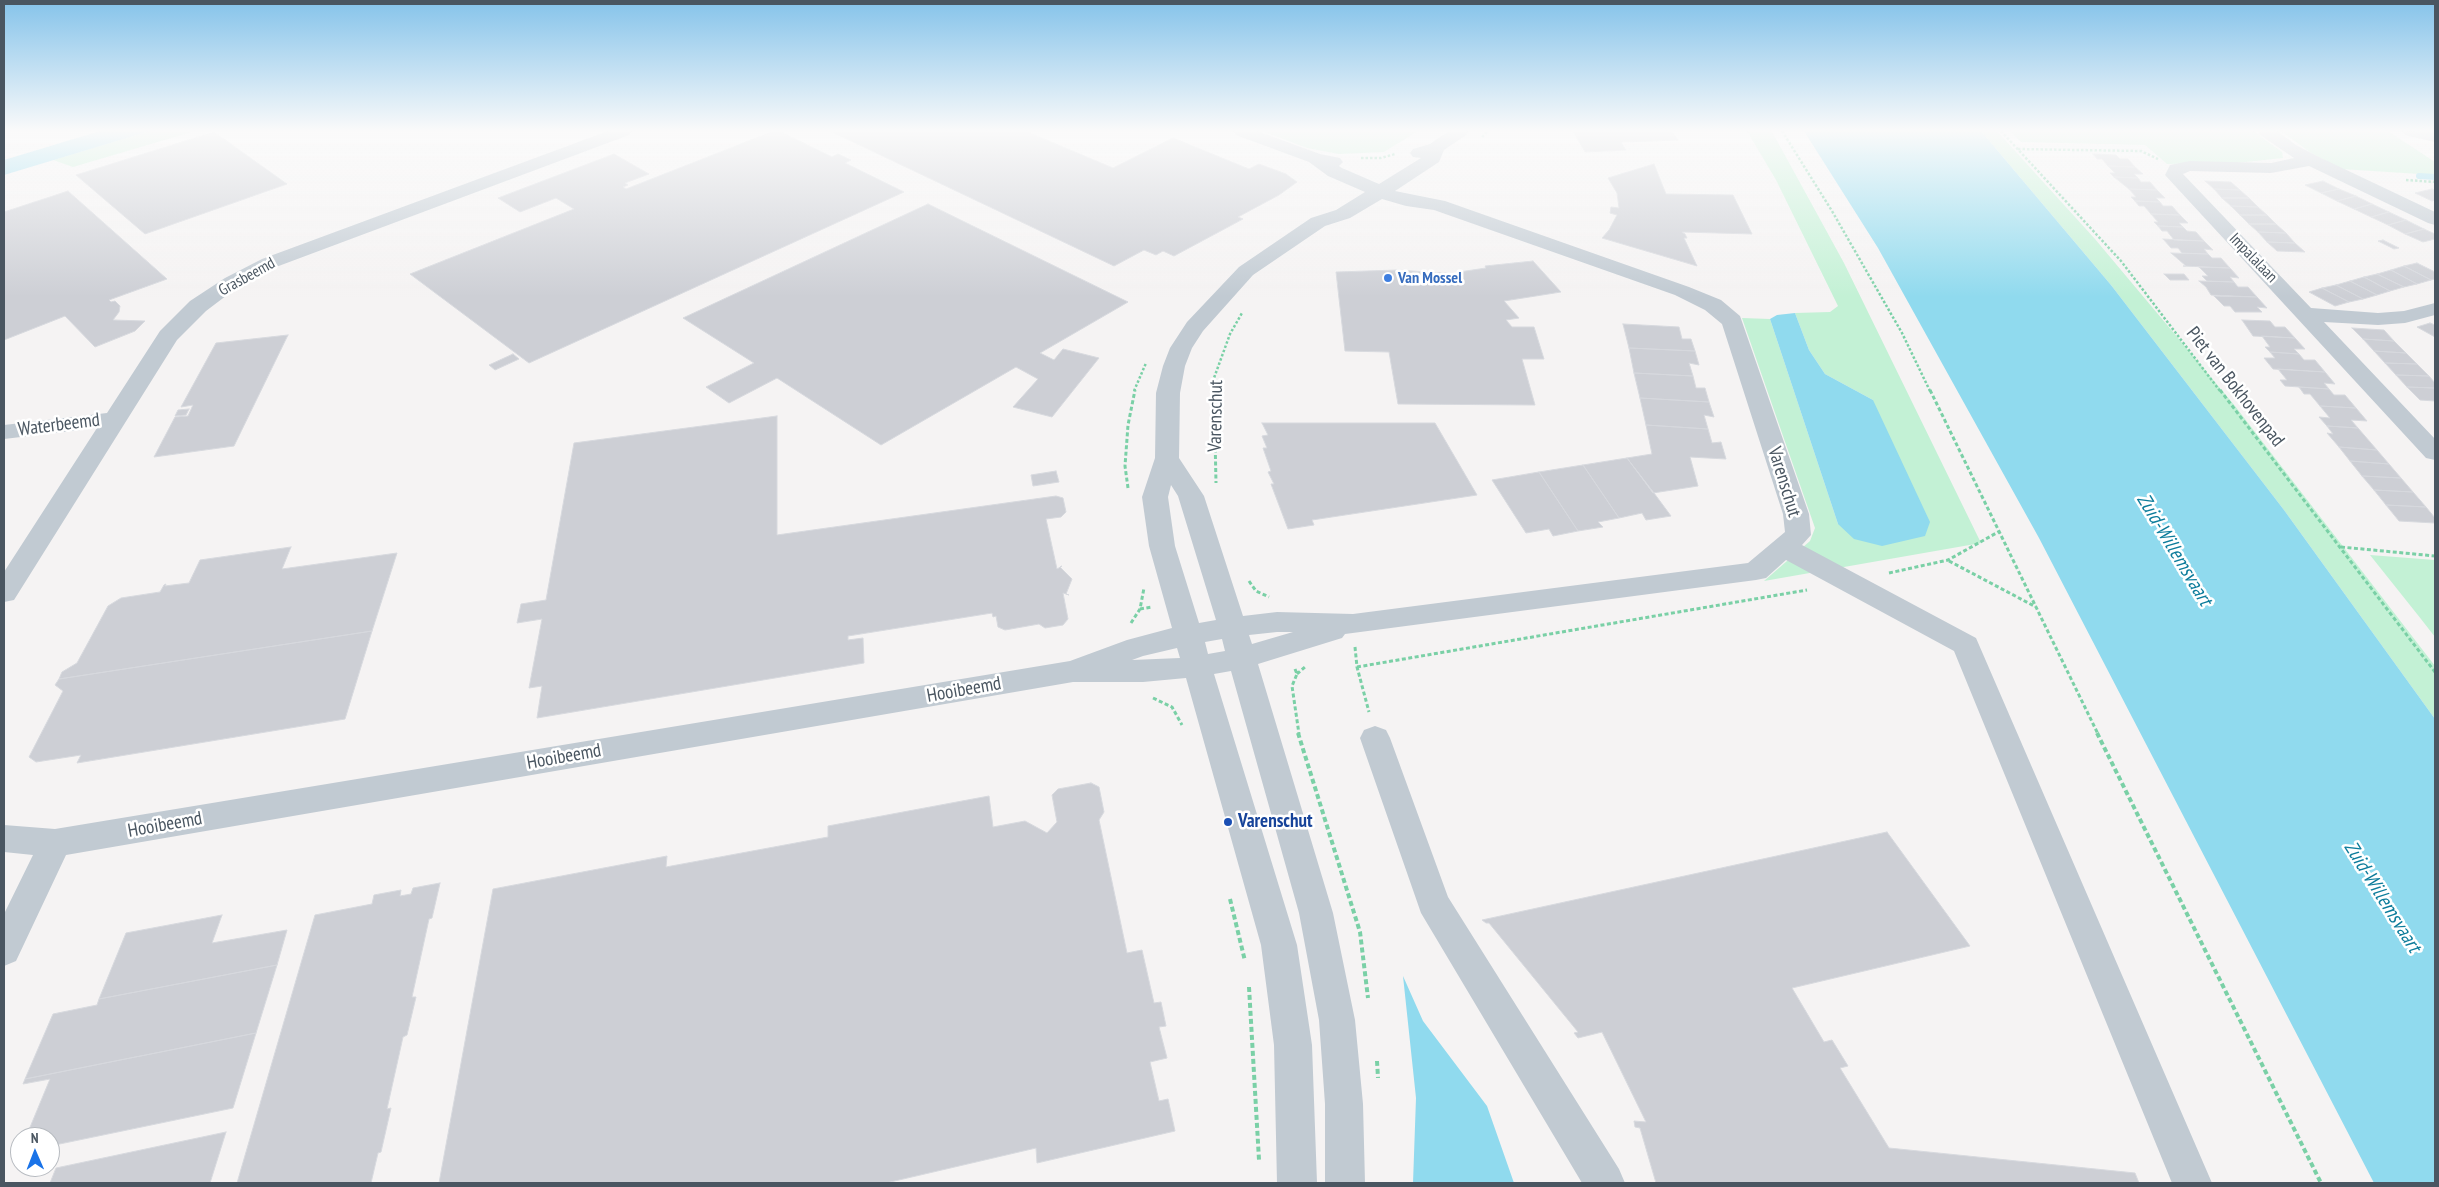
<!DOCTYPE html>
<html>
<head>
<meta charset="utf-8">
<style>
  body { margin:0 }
  #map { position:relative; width:2439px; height:1187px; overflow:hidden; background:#f5f3f3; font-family:"PT Sans Narrow",sans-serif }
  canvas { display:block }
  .frame { position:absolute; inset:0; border:5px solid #4a5661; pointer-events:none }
  .north { position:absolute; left:10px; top:1127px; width:50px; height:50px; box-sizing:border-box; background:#fff; border:1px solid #b7bbc0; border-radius:50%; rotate:359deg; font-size:14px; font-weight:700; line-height:20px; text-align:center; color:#4a5661 }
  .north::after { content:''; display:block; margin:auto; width:18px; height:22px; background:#1a73e8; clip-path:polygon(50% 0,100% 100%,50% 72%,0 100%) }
</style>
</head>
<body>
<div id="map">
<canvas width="2439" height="1187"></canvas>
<div class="frame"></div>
<div class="north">N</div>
</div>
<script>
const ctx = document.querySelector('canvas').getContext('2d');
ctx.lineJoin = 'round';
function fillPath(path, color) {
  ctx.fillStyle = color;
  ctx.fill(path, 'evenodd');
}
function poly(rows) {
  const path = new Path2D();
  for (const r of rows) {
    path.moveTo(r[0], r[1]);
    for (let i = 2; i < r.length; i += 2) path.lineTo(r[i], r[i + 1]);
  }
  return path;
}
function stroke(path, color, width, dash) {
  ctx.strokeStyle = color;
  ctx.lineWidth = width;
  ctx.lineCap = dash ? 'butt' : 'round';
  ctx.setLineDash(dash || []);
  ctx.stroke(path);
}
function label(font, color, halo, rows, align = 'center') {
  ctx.font = font + ' "PT Sans Narrow",sans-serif';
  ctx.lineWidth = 5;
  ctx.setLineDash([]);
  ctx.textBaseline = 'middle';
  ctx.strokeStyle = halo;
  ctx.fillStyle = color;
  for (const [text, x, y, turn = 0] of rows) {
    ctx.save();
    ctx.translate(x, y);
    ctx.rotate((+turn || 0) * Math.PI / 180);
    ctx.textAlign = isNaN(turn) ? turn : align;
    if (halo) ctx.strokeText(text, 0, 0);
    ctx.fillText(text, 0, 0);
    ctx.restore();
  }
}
fillPath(poly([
  [150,131,195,131,73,167,53,160],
  [1262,131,1418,131,1384,152,1339,154,1307,148],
  [1747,131,1771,131,1775,137,1844,263,1981,543,1764,581,1810,541,1815,528,1742,318,1770,319,1838,524,1873,400,1825,374,1809,350,1795,313,1830,312,1838,306,1776,180],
  [1981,131,1997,131,2095,239,2235,406,2435,666,2435,719,2284,510,2111,285],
  [2010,131,2253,131,2282,152,2283,158,2237,163,2167,164,2145,145,2021,142],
  [2281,131,2388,131,2435,162,2435,175,2341,169,2311,153],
  [2370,555,2435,560,2435,637,2421,619]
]), '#c3f1d5');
fillPath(poly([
  [100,131,150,131,4,175,4,160],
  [1804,131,1981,131,2111,285,2284,510,2435,719,2435,1183,2374,1183,2039,538,1878,248],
  [1795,313,1809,350,1825,374,1873,400,1930,522,1925,536,1882,546,1854,539,1838,524,1770,319,1777,315],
  [1403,976,1423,1021,1487,1106,1514,1183,1413,1183,1416,1098]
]), '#90daee');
stroke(poly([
  [2419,176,2435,177]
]), '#90daee', 6);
const building = poly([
  [774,131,779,131,832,157,838,154,851,160,845,163,904,192,529,363,410,274,574,209,556,198,520,212,498,198,614,154,649,174,625,183,628,185,623,187,626,189,774,131],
  [830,131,1025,131,1113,168,1173,138,1249,169,1259,164,1286,174,1297,182,1279,195,1238,217,1243,219,1174,256,1163,251,1156,255,1144,250,1114,266,830,131],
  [1573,131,1671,131,1678,140,1621,142,1626,150,1585,152,1573,131],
  [214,132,287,184,145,234,76,175,214,132],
  [2093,154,2116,155,2120,159,2128,159,2135,167,2108,166,2102,159,2097,159,2093,154],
  [1654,164,1666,194,1733,195,1752,234,1682,232,1685,234,1687,238,1684,238,1697,266,1602,238,1609,230,1617,215,1610,213,1611,207,1619,208,1617,193,1608,178,1654,164],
  [2108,166,2135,167,2143,174,2134,174,2138,178,2114,177,2110,173,2115,173,2108,166],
  [2114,177,2138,178,2141,182,2150,182,2157,190,2129,189,2114,177],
  [2205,181,2231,182,2240,190,2214,189,2205,181],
  [2323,181,2339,189,2321,193,2305,185,2323,181],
  [2129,189,2157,190,2165,198,2156,198,2160,202,2135,201,2131,197,2136,197,2129,189],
  [2214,189,2240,190,2249,198,2222,198,2214,189],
  [2339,189,2356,196,2337,201,2321,193,2339,189],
  [2432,189,2435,190,2435,200,2432,201,2415,193,2432,189],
  [68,191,167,279,109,300,111,302,115,301,120,306,119,312,113,320,145,321,135,331,95,347,65,316,4,340,4,212,68,191],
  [2356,196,2372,204,2354,209,2337,201,2356,196],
  [2222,198,2249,198,2258,207,2231,206,2222,198],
  [2135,201,2160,202,2163,206,2172,206,2180,215,2151,214,2144,206,2139,206,2135,201],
  [928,204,1128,302,1040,353,1054,360,1063,349,1099,358,1052,417,1013,407,1038,379,1016,367,881,445,777,378,729,403,706,387,754,363,683,318,928,204],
  [2372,204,2389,212,2371,217,2354,209,2372,204],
  [2231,206,2258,207,2267,215,2240,215,2231,206],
  [2389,212,2406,220,2388,225,2371,217,2389,212],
  [2151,214,2180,215,2188,223,2179,223,2183,227,2158,226,2154,222,2158,222,2151,214],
  [2240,215,2267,215,2276,224,2249,224,2240,215],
  [2406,220,2424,229,2405,234,2388,225,2406,220],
  [2249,224,2276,224,2286,233,2258,232,2249,224],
  [2158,226,2183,227,2187,231,2196,232,2204,241,2174,240,2167,231,2162,231,2158,226],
  [2424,229,2435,234,2435,239,2423,242,2405,234,2424,229],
  [2258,232,2286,233,2295,243,2267,242,2258,232],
  [2163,239,2204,241,2213,250,2204,249,2208,254,2182,253,2178,248,2171,248,2163,239],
  [2383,240,2399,248,2394,249,2378,241,2383,240],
  [2267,242,2295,243,2305,252,2277,251,2267,242],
  [2171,253,2208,254,2212,258,2221,258,2230,268,2183,266,2186,266,2171,253],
  [1533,261,1561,292,1504,301,1519,318,1506,320,1512,327,1534,327,1544,359,1522,359,1535,405,1398,404,1389,352,1345,351,1336,272,1397,270,1460,274,1459,272,1486,268,1485,266,1533,261],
  [2417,263,2435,272,2435,279,2431,280,2404,266,2417,263],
  [2404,266,2431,280,2417,284,2391,270,2404,266],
  [2199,267,2230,268,2239,278,2230,277,2234,282,2207,281,2202,276,2208,276,2199,267],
  [2391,270,2417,284,2404,287,2377,274,2391,270],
  [2164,274,2184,274,2189,280,2170,280,2164,274],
  [2377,274,2404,287,2390,291,2364,277,2377,274],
  [2364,277,2390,291,2377,295,2350,281,2364,277],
  [2199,281,2234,282,2238,287,2248,287,2257,297,2211,295,2206,287,2199,281],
  [2350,281,2377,295,2363,299,2336,285,2350,281],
  [2336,285,2363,299,2349,302,2322,288,2336,285],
  [2322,288,2349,302,2335,306,2309,292,2322,288],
  [2214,296,2257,297,2267,308,2257,307,2262,312,2235,312,2230,306,2224,306,2214,296],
  [2242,320,2270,321,2275,327,2285,327,2295,338,2253,336,2242,320],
  [2430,323,2435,325,2435,337,2417,327,2430,323],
  [1623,324,1679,327,1682,339,1691,339,1695,351,1629,348,1623,324],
  [2352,328,2384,330,2394,341,2363,339,2352,328],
  [288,335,234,446,154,457,175,417,188,416,193,405,181,407,216,343,288,335],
  [2262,336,2295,338,2305,349,2294,349,2299,354,2270,352,2265,347,2270,347,2262,336],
  [2363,339,2394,341,2406,353,2374,351,2363,339],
  [1629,348,1695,351,1699,365,1689,363,1693,376,1634,373,1629,348],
  [2374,351,2406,353,2417,364,2385,363,2374,351],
  [2270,352,2299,354,2304,360,2315,360,2325,372,2273,369,2264,358,2275,358,2270,352],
  [513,354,519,359,495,370,489,365,513,354],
  [2385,363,2417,364,2429,376,2396,375,2385,363],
  [2278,369,2325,372,2335,384,2324,383,2329,389,2285,386,2280,380,2287,380,2278,369],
  [1634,373,1693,376,1696,388,1705,388,1709,402,1640,398,1634,373],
  [2396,375,2429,376,2435,383,2435,388,2407,387,2396,375],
  [2299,387,2329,389,2334,395,2345,395,2356,408,2320,406,2310,394,2304,394,2299,387],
  [2407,387,2435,388,2435,401,2420,400,2407,387],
  [1640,398,1709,402,1714,417,1704,415,1708,429,1646,425,1640,398],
  [2320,406,2356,408,2367,421,2351,420,2358,428,2327,426,2319,417,2330,418,2320,406],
  [189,409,186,415,175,416,178,410,189,409],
  [777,416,777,535,1056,496,1063,498,1066,512,1061,517,1046,519,1057,569,1062,566,1060,567,1072,579,1066,594,1069,595,1063,593,1068,619,1063,625,1045,628,1039,624,1005,630,998,627,996,616,993,617,992,613,848,636,848,640,863,638,864,663,537,718,542,686,529,688,542,619,517,623,521,604,546,600,574,443,777,416],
  [1262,423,1435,423,1477,495,1312,520,1314,525,1288,529,1271,484,1274,484,1268,472,1271,471,1263,448,1267,448,1262,436,1268,435,1262,423],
  [1646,425,1708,429,1712,443,1721,442,1726,459,1690,457,1698,486,1653,493,1627,458,1652,454,1646,425],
  [2327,426,2358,428,2377,450,2339,447,2327,433,2333,434,2327,426],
  [2339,447,2377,450,2389,464,2350,461,2339,447],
  [1627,458,1654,493,1671,516,1646,520,1642,513,1619,518,1583,465,1627,458],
  [2350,461,2389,464,2401,478,2362,476,2350,461],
  [1583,465,1619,518,1598,522,1603,527,1578,531,1539,472,1583,465],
  [1056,471,1059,482,1033,486,1031,475,1056,471],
  [1539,472,1578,531,1553,536,1549,529,1526,533,1492,480,1539,472],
  [2362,476,2401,478,2413,492,2374,490,2362,476],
  [2374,490,2413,492,2426,507,2386,505,2374,490],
  [2386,505,2426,507,2435,518,2435,523,2399,521,2386,505],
  [291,547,282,569,397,553,372,631,59,679,62,672,77,663,108,606,121,598,160,592,164,585,166,584,165,586,189,583,200,560,291,547],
  [372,631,345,719,77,763,81,755,36,762,29,757,63,691,55,685,59,679,372,631],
  [1091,783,1099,787,1104,812,1099,820,1127,953,1142,950,1154,1003,1161,1002,1166,1026,1159,1027,1167,1058,1150,1062,1159,1101,1168,1099,1175,1131,1037,1163,1036,1148,886,1183,439,1183,493,889,667,856,666,867,828,837,828,826,989,796,993,827,1025,821,1047,833,1057,822,1052,795,1058,789,1091,783],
  [1887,832,1970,946,1792,988,1824,1042,1832,1040,1848,1066,1840,1068,1889,1148,2135,1173,2139,1183,1656,1183,1640,1128,1635,1127,1634,1121,1646,1122,1602,1032,1578,1038,1574,1033,1578,1032,1489,923,1486,923,1482,920,1887,832],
  [440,883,432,918,429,919,412,997,416,997,407,1035,403,1037,387,1109,391,1108,381,1152,378,1153,371,1183,237,1183,315,915,372,904,374,895,401,890,400,896,411,894,413,888,440,883],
  [222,915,212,943,287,930,277,965,99,999,126,933,222,915],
  [277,965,256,1033,25,1079,53,1014,97,1005,99,999,277,965],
  [256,1033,233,1108,50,1146,50,1137,26,1137,50,1079,23,1084,25,1079,256,1033],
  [226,1132,210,1183,50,1183,56,1168,226,1132]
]);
fillPath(building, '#cdcfd5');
stroke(building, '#d7d9de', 1);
stroke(poly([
  [1782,131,1832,211,1902,333,1930,391],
  [2001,131,2121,261,2220,391],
  [1482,137,1488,131],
  [2018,149,2141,151,2158,159],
  [1361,158,1381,158,1395,154],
  [2406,180,2435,182],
  [1134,391,1146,363],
  [1214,391,1214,378,1230,334,1242,313]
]), '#7ad0a6', 2.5, [2.5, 2]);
stroke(poly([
  [1214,390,1216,483],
  [1930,390,2098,734],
  [2220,390,2435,672],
  [1128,488,1125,466,1128,425,1135,390],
  [2341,547,2435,556],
  [1949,561,2036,607],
  [1889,573,1948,560,2000,531],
  [1249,581,1256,591,1269,597],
  [1140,609,1152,607],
  [1131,623,1140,609,1144,588],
  [1355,647,1357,667,1369,712],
  [1357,667,1807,590],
  [1295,669,1297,674,1292,686,1299,734],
  [1297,674,1306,666],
  [1153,698,1172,707,1182,725]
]), '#7ad0a6', 3, [4, 2.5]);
stroke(poly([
  [1298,733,1360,932,1368,998],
  [2097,733,2321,1183],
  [1230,899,1245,961],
  [1249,987,1259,1160],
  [1377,1061,1378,1078]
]), '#7ad0a6', 4, [5, 3]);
fillPath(poly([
  [608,131,632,131,629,135,276,267,239,286,206,311,177,340,14,600,4,602,4,572,97,428,4,439,4,425,107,413,160,331,190,301,225,278,262,259,608,131],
  [1233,131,1257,131,1320,154,1340,158,1343,162,1339,166,1342,168,1379,184,1421,158,1413,157,1410,153,1413,149,1430,144,1449,131,1468,131,1466,135,1444,150,1439,162,1395,191,1445,201,1689,287,1721,300,1740,316,1809,514,1811,535,1802,545,1976,638,2212,1183,2172,1183,1954,651,1786,560,1766,578,1756,580,1345,634,1342,638,1258,664,1333,913,1355,1020,1363,1104,1365,1183,1325,1183,1325,1104,1319,1020,1299,913,1231,671,1214,674,1297,945,1312,1045,1317,1183,1277,1183,1274,1045,1261,945,1186,678,1143,682,1073,682,66,855,16,961,4,966,4,914,33,855,4,852,4,825,55,829,1070,661,1127,640,1172,628,1149,546,1142,497,1155,458,1156,393,1163,366,1170,348,1187,322,1239,267,1311,218,1336,210,1365,192,1328,176,1309,162,1236,135,1233,131],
  [1382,199,1406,206,1434,210,1675,295,1705,310,1722,324,1783,514,1785,532,1748,563,1353,614,1277,612,1243,616,1204,496,1179,458,1180,393,1185,366,1192,348,1203,331,1253,275,1325,226,1350,218,1382,199],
  [1171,485,1178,496,1216,620,1199,623,1175,546,1168,497,1171,485],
  [1277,632,1293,632,1252,644,1249,635,1277,632],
  [1222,639,1225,651,1208,654,1205,642,1222,639],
  [1177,648,1180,658,1132,660,1143,656,1177,648],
  [2258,131,2277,131,2296,145,2317,156,2435,212,2435,225,2428,223,2309,166,2271,173,2190,171,2183,174,2311,308,2378,313,2404,311,2435,303,2435,315,2405,323,2378,325,2324,322,2435,439,2435,460,2426,458,2165,175,2170,165,2190,161,2271,163,2294,158,2260,135,2258,131],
  [2402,131,2435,132,2435,142,2405,135,2402,131],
  [1375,726,1386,730,1390,738,1448,897,1619,1169,1625,1183,1582,1183,1421,913,1360,738,1364,730,1375,726]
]), '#c1cad2');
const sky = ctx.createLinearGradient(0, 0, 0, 297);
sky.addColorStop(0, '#85c3ea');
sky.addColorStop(0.44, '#fafafa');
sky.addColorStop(1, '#fafafa00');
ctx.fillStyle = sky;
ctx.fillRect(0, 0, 2439, 297);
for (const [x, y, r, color] of [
  [1388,278,5,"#3f7fe0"],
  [1228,822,5,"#1a4fb4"]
]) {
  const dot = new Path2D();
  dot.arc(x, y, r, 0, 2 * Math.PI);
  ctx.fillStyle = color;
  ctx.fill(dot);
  stroke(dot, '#fff', 2);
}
label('16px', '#4a5661', '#fff', [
  ["Impalalaan",2253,258,46],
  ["Grasbeemd",247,277,-29]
]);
label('bold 16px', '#366cbe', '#fff', [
  ["Van Mossel",1398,278]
], 'left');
label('19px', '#4a5661', '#fff', [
  ["Piet van Bokhovenpad",2235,387,52],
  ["Varenschut",1216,416,-89],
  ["Waterbeemd",59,425,-7],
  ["Varenschut",1784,482,73],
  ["Hooibeemd",964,690,-10],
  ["Hooibeemd",564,757,-10],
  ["Hooibeemd",165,825,-10]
]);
label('bold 19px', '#164399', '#fff', [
  ["Varenschut",1238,822]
], 'left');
label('italic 20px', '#0c7c9b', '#fff', [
  ["Zuid-Willemsvaart",2174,550,59],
  ["Zuid-Willemsvaart",2382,897,58]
]);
</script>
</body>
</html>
